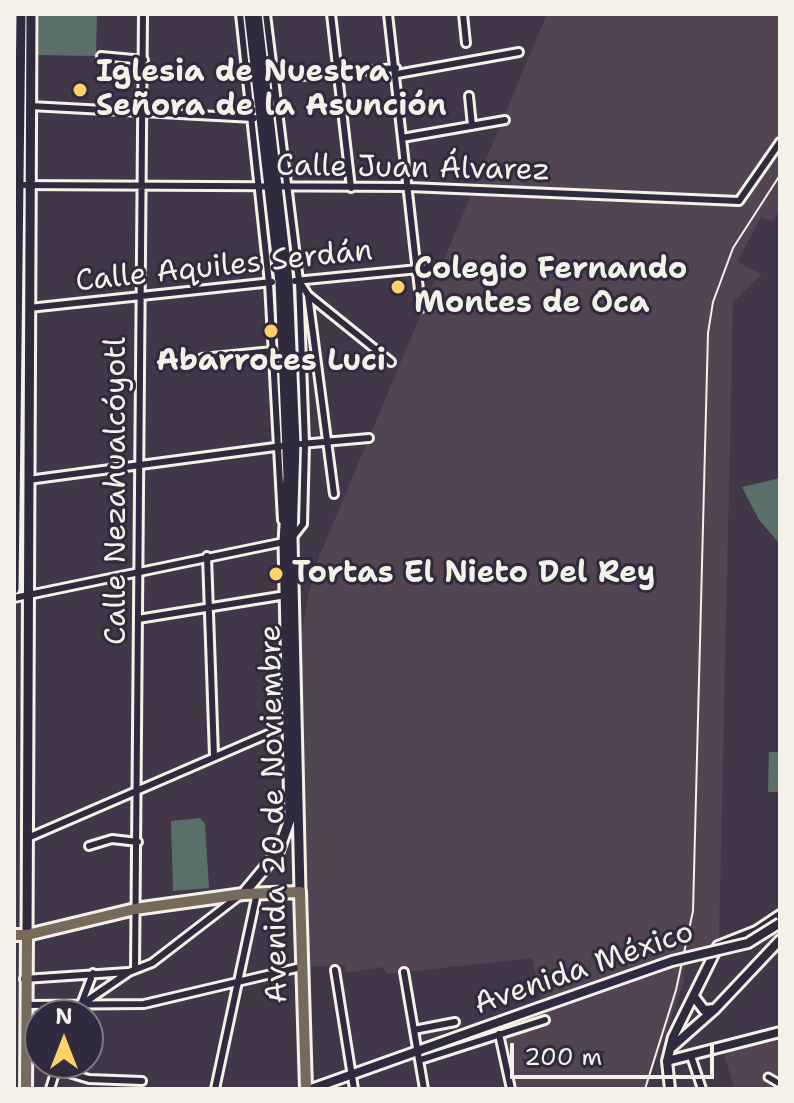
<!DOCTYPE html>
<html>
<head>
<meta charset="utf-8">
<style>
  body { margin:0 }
  #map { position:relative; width:794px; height:1103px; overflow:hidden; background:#423748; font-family:"Shantell Sans",sans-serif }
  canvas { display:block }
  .frame { position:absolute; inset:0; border:16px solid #f4f1e8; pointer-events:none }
  .north { position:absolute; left:24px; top:999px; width:80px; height:80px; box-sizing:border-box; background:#2f2a3d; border:2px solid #7e7a81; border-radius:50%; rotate:0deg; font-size:22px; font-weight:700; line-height:32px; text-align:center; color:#f4f1e8 }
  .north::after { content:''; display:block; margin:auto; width:28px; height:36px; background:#ffd166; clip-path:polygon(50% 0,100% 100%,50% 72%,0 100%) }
  .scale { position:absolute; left:510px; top:1043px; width:204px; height:36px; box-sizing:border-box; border:4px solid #f4f1e8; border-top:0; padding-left:10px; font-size:24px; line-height:28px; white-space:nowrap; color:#f4f1e8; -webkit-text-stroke:6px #2f2a3d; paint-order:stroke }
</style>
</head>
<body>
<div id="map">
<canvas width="794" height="1103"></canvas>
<div class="frame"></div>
<div class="north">N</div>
<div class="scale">200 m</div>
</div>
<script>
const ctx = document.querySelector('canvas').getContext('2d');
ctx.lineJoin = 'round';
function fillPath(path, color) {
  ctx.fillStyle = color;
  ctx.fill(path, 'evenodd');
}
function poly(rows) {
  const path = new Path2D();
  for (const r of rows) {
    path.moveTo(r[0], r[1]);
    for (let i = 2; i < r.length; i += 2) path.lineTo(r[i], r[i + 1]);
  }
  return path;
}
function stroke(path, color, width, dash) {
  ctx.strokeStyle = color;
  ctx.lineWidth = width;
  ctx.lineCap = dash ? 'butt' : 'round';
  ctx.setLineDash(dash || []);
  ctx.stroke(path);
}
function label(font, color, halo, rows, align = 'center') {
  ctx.font = font + ' "Shantell Sans",sans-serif';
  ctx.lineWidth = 6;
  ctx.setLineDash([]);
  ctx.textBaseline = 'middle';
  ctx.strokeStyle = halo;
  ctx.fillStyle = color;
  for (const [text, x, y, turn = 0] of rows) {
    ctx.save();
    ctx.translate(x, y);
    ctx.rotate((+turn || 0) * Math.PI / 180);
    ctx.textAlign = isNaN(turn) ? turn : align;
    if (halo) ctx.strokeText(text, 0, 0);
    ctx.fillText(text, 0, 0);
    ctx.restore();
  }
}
fillPath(poly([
  [547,14,780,14,780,210,772,221,761,217,737,262,762,274,733,302,719,939,686,966,682,976,685,978,646,1089,514,1089,502,1036,546,1024,532,958,387,974,383,967,346,973,345,965,307,967,301,636,309,592,319,557],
  [780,1032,780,1089,734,1089,723,1049]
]), '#524453');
fillPath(poly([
  [39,14,97,14,96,56,38,55],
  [780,478,780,544,759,520,742,487],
  [769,752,780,752,780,792,768,792],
  [200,818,205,824,209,888,173,891,171,821]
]), '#5a6f69');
const pedestrian = poly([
  [768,1077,780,1084]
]);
const minor = poly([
  [240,14,269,283,282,520],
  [331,14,351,188],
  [388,14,421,308],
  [463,14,466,43],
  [101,56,144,60],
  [397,74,519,52],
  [302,76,396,68],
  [469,96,472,126],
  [30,106,254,118],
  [402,138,505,120],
  [14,185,409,187,739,201,780,142],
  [295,281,439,267],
  [301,284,308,295,391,362],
  [308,295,334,494],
  [29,308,272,282],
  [202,358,273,351],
  [301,444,369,438],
  [28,480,290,445],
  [207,556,214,756],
  [14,598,284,542,292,538,303,524,305,444,299,281,266,14],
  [138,619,286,595],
  [30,837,289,725],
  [89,846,112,839,138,842],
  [135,969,143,14],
  [335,970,354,1089],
  [404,972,424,1089],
  [24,979,128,972],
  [25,1005,144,1004,301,967],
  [81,1005,129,972,152,963,239,896],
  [77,1015,93,973],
  [414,1030,455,1022],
  [499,1034,511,1089],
  [691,1056,702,1089],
  [420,1060,545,1020],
  [56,1069,89,1079,142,1081],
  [50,1089,58,1063],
  [215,1089,257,893]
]);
const tertiary = poly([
  [695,998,704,1010,715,1009],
  [672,1047,715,1009,780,940],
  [667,1061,780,1032],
  [311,1089,538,1008],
  [670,1089,667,1061,673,1037,718,946,756,931,780,915]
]);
const secondary = poly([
  [257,14,288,281,295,444,292,538,300,892],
  [14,589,21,14],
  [243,894,278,852,290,819,284,542,288,476,283,352,280,282,249,14],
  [27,935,31,14]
]);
const primary = poly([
  [14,935,27,935,135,909,243,894,300,892,306,1089],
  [26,1089,27,935]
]);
stroke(pedestrian, '#f4f1e8', 11);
stroke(minor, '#f4f1e8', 12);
stroke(tertiary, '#f4f1e8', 14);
stroke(secondary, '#f4f1e8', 15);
stroke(primary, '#f4f1e8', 16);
stroke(pedestrian, '#2f2a3d', 5);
stroke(minor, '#2f2a3d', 6);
stroke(tertiary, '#2f2a3d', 8);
stroke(secondary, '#2f2a3d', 9);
stroke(primary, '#77695c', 10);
stroke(poly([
  [645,1089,676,990,693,911,708,333,713,302,733,248,780,175]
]), '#f4f1e8', 2);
const tertiaryBridge = poly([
  [538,1008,672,961,748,943,780,923]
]);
stroke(tertiaryBridge, '#f4f1e8', 14, []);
stroke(tertiaryBridge, '#2f2a3d', 8);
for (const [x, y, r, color] of [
  [80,90,8,"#ffd166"],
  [398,287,8,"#ffd166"],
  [271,331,8,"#ffd166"],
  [276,574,8,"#ffd166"]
]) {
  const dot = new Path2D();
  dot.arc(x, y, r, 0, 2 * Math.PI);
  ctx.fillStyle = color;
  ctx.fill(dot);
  stroke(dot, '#2f2a3d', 3);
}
label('bold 30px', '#f4f1e8', '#2f2a3d', [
  ["Iglesia de Nuestra",96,73],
  ["Señora de la Asunción",96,107],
  ["Colegio Fernando",414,270],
  ["Montes de Oca",414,304],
  ["Abarrotes Luci",271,362,"center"],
  ["Tortas El Nieto Del Rey",292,574]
], 'left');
label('30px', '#f4f1e8', '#2f2a3d', [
  ["Calle Juan Álvarez",413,169,1],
  ["Calle Aquiles Serdán",224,267,-6],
  ["Calle Nezahualcóyotl",117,491,-90],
  ["Avenida 20 de Noviembre",275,814,-91],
  ["Avenida México",584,969,-19]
]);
</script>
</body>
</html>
